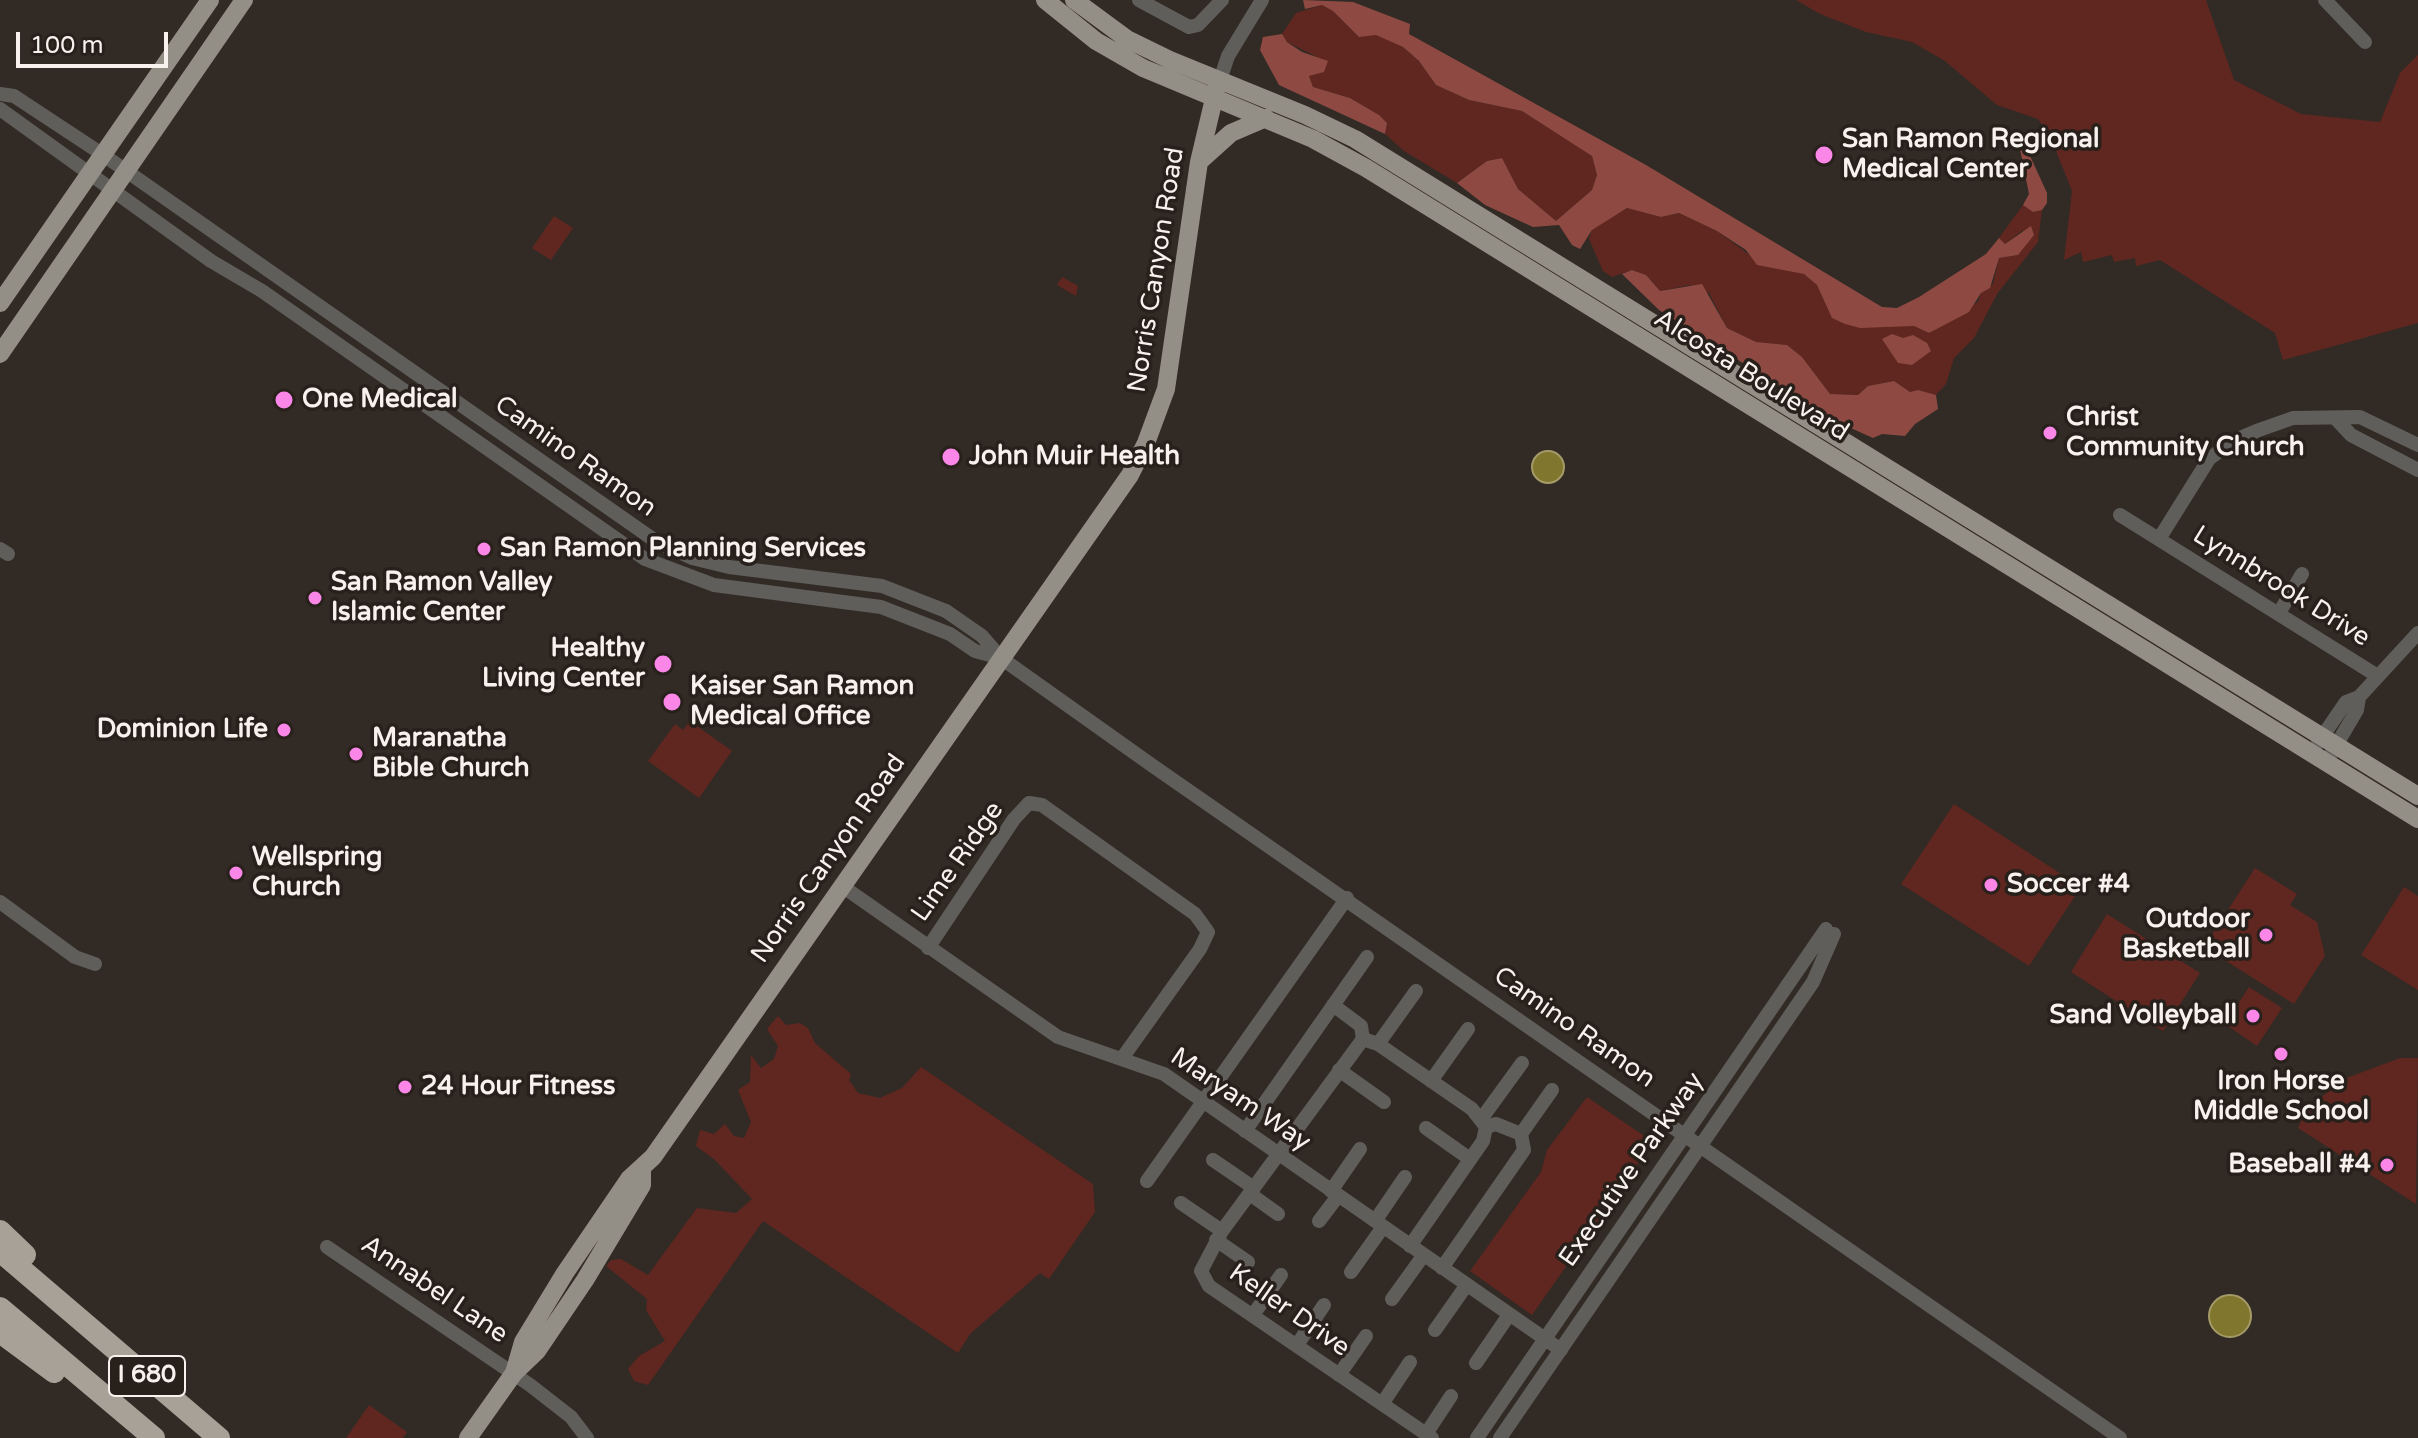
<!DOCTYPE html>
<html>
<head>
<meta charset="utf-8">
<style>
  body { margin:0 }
  #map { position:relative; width:2418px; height:1438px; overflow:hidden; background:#322b25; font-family:"Varela Round",sans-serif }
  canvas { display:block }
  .scale { position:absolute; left:16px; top:32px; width:152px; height:36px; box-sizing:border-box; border:4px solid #f7f2ee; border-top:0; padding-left:10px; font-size:24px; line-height:28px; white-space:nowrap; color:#f7f2ee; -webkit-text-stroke:6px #28211b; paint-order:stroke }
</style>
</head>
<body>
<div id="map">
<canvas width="2418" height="1438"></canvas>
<div class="scale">100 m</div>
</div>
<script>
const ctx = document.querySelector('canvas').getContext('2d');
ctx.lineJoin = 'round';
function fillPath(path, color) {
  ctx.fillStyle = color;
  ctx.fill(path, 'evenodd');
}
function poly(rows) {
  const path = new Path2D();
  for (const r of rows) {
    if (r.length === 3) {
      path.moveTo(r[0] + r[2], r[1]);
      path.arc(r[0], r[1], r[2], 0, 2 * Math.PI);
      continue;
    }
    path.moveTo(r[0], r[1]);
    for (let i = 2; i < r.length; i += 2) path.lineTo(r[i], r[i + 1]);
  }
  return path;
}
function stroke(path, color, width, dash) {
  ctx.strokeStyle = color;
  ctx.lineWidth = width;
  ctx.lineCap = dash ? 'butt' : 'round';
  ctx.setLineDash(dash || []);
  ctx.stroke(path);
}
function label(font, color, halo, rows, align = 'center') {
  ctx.font = font + ' "Varela Round",sans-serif';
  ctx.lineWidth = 7;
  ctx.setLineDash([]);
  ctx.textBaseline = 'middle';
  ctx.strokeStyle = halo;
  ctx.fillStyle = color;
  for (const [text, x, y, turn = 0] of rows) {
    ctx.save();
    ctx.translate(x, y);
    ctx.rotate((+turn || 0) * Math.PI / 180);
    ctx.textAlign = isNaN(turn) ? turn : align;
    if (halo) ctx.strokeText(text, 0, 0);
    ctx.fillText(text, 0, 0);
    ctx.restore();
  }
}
fillPath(poly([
  [1796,0,2206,0,2234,80,2301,114,2380,122,2400,73,2418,55,2418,323,2283,360,2275,333,2160,260,2136,266,2135,258,2114,262,2112,255,2083,262,2081,252,2064,260,2072,191,2050,136,2038,119,1997,105,1945,61,1912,42,1866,32,1820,14],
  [1322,5,1333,11,1359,37,1376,34,1403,47,1419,61,1436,85,1469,100,1522,111,1578,146,1592,156,1597,175,1592,190,1556,221,1518,189,1502,158,1487,161,1457,183,1404,151,1385,134,1387,123,1379,115,1350,98,1313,87,1309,76,1317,57,1287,42,1282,34,1296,13],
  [2023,205,2033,212,2042,210,2038,242,1997,294,1974,338,1954,358,1946,384,1936,395,1918,390,1910,392,1894,381,1868,386,1858,395,1830,394,1802,357,1787,345,1756,342,1727,328,1709,293,1689,285,1660,291,1646,275,1633,270,1612,277,1603,271,1589,239,1592,230,1599,223,1628,208,1661,217,1679,213,1717,231,1766,267,1789,268,1804,274,1817,285,1832,317,1914,326,1929,333,1978,302,1981,293,1993,284,1999,258,2018,255,2023,230,2005,244,1999,238],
  [554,216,573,228,551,260,532,248],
  [1062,277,1078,286,1076,296,1057,285],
  [690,721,732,751,699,798,648,761,675,724,683,730],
  [1954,804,2081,887,2029,966,1901,884],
  [2255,868,2297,894,2290,905,2317,922,2325,956,2294,1004,2204,947],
  [2404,887,2418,896,2418,990,2361,955],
  [2107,914,2200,973,2163,1031,2071,972],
  [2249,987,2282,1008,2257,1046,2225,1024],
  [778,1016,786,1025,800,1023,808,1028,815,1043,851,1074,849,1080,858,1093,880,1098,902,1088,921,1067,1093,1184,1095,1212,1049,1279,1040,1273,970,1334,958,1353,763,1221,648,1385,634,1381,628,1369,639,1356,665,1341,646,1310,647,1299,606,1266,611,1260,621,1259,648,1275,697,1208,736,1213,752,1199,715,1160,696,1146,700,1130,714,1134,725,1124,734,1136,744,1138,751,1122,738,1090,750,1082,751,1055,761,1068,774,1059,778,1046,767,1029],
  [2400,1058,2418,1058,2416,1204,2298,1128,2306,1111,2341,1080],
  [1587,1097,1653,1142,1532,1315,1470,1271,1541,1172,1547,1150],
  [369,1405,407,1432,403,1438,346,1438]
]), '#602620');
fillPath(poly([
  [1303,0,1353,2,1410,24,1409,34,1646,165,1882,307,1897,308,1919,297,1986,254,1999,238,2005,244,2031,226,2034,235,2018,255,1999,258,1990,288,1981,293,1969,312,1929,333,1914,326,1860,328,1845,324,1832,318,1817,285,1804,274,1757,265,1746,250,1717,231,1679,213,1661,217,1627,208,1592,230,1580,249,1572,245,1559,225,1533,227,1485,205,1457,183,1487,161,1502,158,1518,189,1556,221,1592,190,1597,175,1592,156,1522,111,1469,100,1436,85,1419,61,1403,47,1376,35,1359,37,1333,11,1322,5,1305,9],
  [1282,34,1287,42,1302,52,1328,61,1324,72,1309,76,1313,87,1350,98,1379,115,1387,123,1385,134,1279,85,1260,50,1263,37],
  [2019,144,2031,158,2047,193,2047,203,2042,210,2033,212,2023,205,2029,194],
  [1632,270,1646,275,1660,291,1702,284,1727,328,1756,342,1787,345,1802,357,1830,394,1858,395,1868,386,1894,381,1910,392,1918,390,1936,395,1938,409,1915,424,1905,436,1882,434,1873,438,1833,420,1659,310,1622,274],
  [1892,334,1903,338,1913,335,1927,343,1931,351,1912,365,1898,363,1882,339]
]), '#8e4a42');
const water = poly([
  [1548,467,16],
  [2230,1316,21]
]);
fillPath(water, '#81762e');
stroke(water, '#a49b68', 2);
stroke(poly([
  [1139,0,1189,27,1198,25,1222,0],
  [2325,0,2365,42],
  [1219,83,1228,56,1262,0],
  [0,94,14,96,102,154,657,542,692,558,729,567,882,586,946,611,982,636,1001,658,1153,766,2120,1438],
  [0,109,211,261,262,291,645,559,714,585,881,607,950,634,975,651,1001,658],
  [2337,420,2351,435,2418,470],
  [2120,515,2376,675],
  [2159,539,2209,459,2233,441,2259,430,2293,418,2360,417,2418,445],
  [0,549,8,554],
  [2279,613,2302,574],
  [2318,743,2346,702,2359,697],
  [2331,754,2357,710,2359,697,2418,633],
  [842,886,1058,1037,1164,1074,1561,1350],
  [0,902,75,957,95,964],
  [928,948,1014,819,1029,803,1042,805,1195,914,1208,932,1200,949,1123,1057],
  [1333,1005,1361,1026,1363,1039],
  [1378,1044,1416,991],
  [1339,1070,1384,1102],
  [1431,1081,1468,1029],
  [1482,1118,1522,1063],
  [1426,1128,1470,1159],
  [1245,1131,1367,957],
  [1521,1134,1552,1090],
  [1213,1160,1254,1188],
  [1147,1181,1347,898],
  [1331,1191,1360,1149],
  [1250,1194,1278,1214],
  [1181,1203,1222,1231],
  [1319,1221,1338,1196],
  [1375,1221,1405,1177],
  [1216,1240,1248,1262],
  [1410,1246,1483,1141,1486,1127,1472,1109,1378,1044,1363,1039,1222,1231,1201,1271,1209,1286,1432,1438],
  [327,1247,530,1385,571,1417,587,1438],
  [1442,1268,1524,1150,1521,1134,1496,1124,1486,1127],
  [1351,1272,1383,1227],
  [1392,1299,1423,1256],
  [1253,1315,1281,1275],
  [1435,1330,1466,1286],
  [1297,1345,1324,1305],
  [1476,1363,1509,1315],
  [1339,1375,1366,1336],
  [1382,1404,1410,1362],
  [1426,1434,1451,1396],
  [1477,1438,1826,929],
  [1500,1438,1813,982,1834,934]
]), '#605e5a', 14);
stroke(poly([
  [1045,0,1096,41,1143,68,1313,139,1366,168,2418,819],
  [1074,0,1127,39,1170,60,1305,115,1355,139,2418,796],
  [1201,160,1231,133,1266,118],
  [0,303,210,0],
  [0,354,244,0],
  [514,1373,523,1342,565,1273,629,1179,653,1157,1130,475,1146,443,1166,389,1199,162,1216,90],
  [468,1438,514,1373,537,1351,585,1280,642,1185,642,1171]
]), '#938e86', 18);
stroke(poly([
  [0,1231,25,1255],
  [0,1251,219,1438],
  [0,1308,154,1438],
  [0,1332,54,1372]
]), '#a7a198', 22);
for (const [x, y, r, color] of [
  [1824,155,10,"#fa87e7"],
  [284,400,10,"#fa87e7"],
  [2050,433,8,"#fa87e7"],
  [951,457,10,"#fa87e7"],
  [484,549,8,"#fa87e7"],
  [315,598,8,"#fa87e7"],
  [663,664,10,"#fa87e7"],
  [672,702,10,"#fa87e7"],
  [284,730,8,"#fa87e7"],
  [356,754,8,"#fa87e7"],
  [236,873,8,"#fa87e7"],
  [1991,885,8,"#fa87e7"],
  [2266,935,8,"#fa87e7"],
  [2253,1016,8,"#fa87e7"],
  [2281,1054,8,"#fa87e7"],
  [405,1087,8,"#fa87e7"],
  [2387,1165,8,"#fa87e7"]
]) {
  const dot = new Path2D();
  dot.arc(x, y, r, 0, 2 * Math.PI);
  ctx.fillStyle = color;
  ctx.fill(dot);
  stroke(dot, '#28211b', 3);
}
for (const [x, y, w] of [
  [147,1376,76]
]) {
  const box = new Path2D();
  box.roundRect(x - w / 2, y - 20, w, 40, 6);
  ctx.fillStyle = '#28211b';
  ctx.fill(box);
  stroke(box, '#f7f2ee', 2);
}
label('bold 24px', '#f7f2ee', null, [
  ["I 680",147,1376]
]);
label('bold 26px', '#f7f2ee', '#28211b', [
  ["San Ramon Regional",1842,140],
  ["Medical Center",1842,170],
  ["One Medical",302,400],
  ["Christ",2066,418],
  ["Community Church",2066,448],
  ["John Muir Health",969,457],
  ["San Ramon Planning Services",500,549],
  ["San Ramon Valley",331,583],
  ["Islamic Center",331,613],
  ["Healthy",645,649,"right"],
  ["Living Center",645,679,"right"],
  ["Kaiser San Ramon",690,687],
  ["Medical Office",690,717],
  ["Dominion Life",268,730,"right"],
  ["Maranatha",372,739],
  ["Bible Church",372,769],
  ["Wellspring",252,858],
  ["Church",252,888],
  ["Soccer #4",2007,885],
  ["Outdoor",2250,920,"right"],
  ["Basketball",2250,950,"right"],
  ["Sand Volleyball",2237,1016,"right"],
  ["Iron Horse",2281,1082,"center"],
  ["Middle School",2281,1112,"center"],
  ["24 Hour Fitness",421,1087],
  ["Baseball #4",2371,1165,"right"]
], 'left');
label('26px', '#f7f2ee', '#28211b', [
  ["Norris Canyon Road",1157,270,-81],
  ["Alcosta Boulevard",1751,376,32],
  ["Camino Ramon",575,457,35],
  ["Lynnbrook Drive",2281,587,32],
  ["Norris Canyon Road",829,859,-55],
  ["Lime Ridge",958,862,-55],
  ["Camino Ramon",1574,1028,35],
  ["Maryam Way",1240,1100,34],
  ["Executive Parkway",1632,1170,-55],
  ["Annabel Lane",434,1290,34],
  ["Keller Drive",1289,1311,35]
]);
</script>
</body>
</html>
